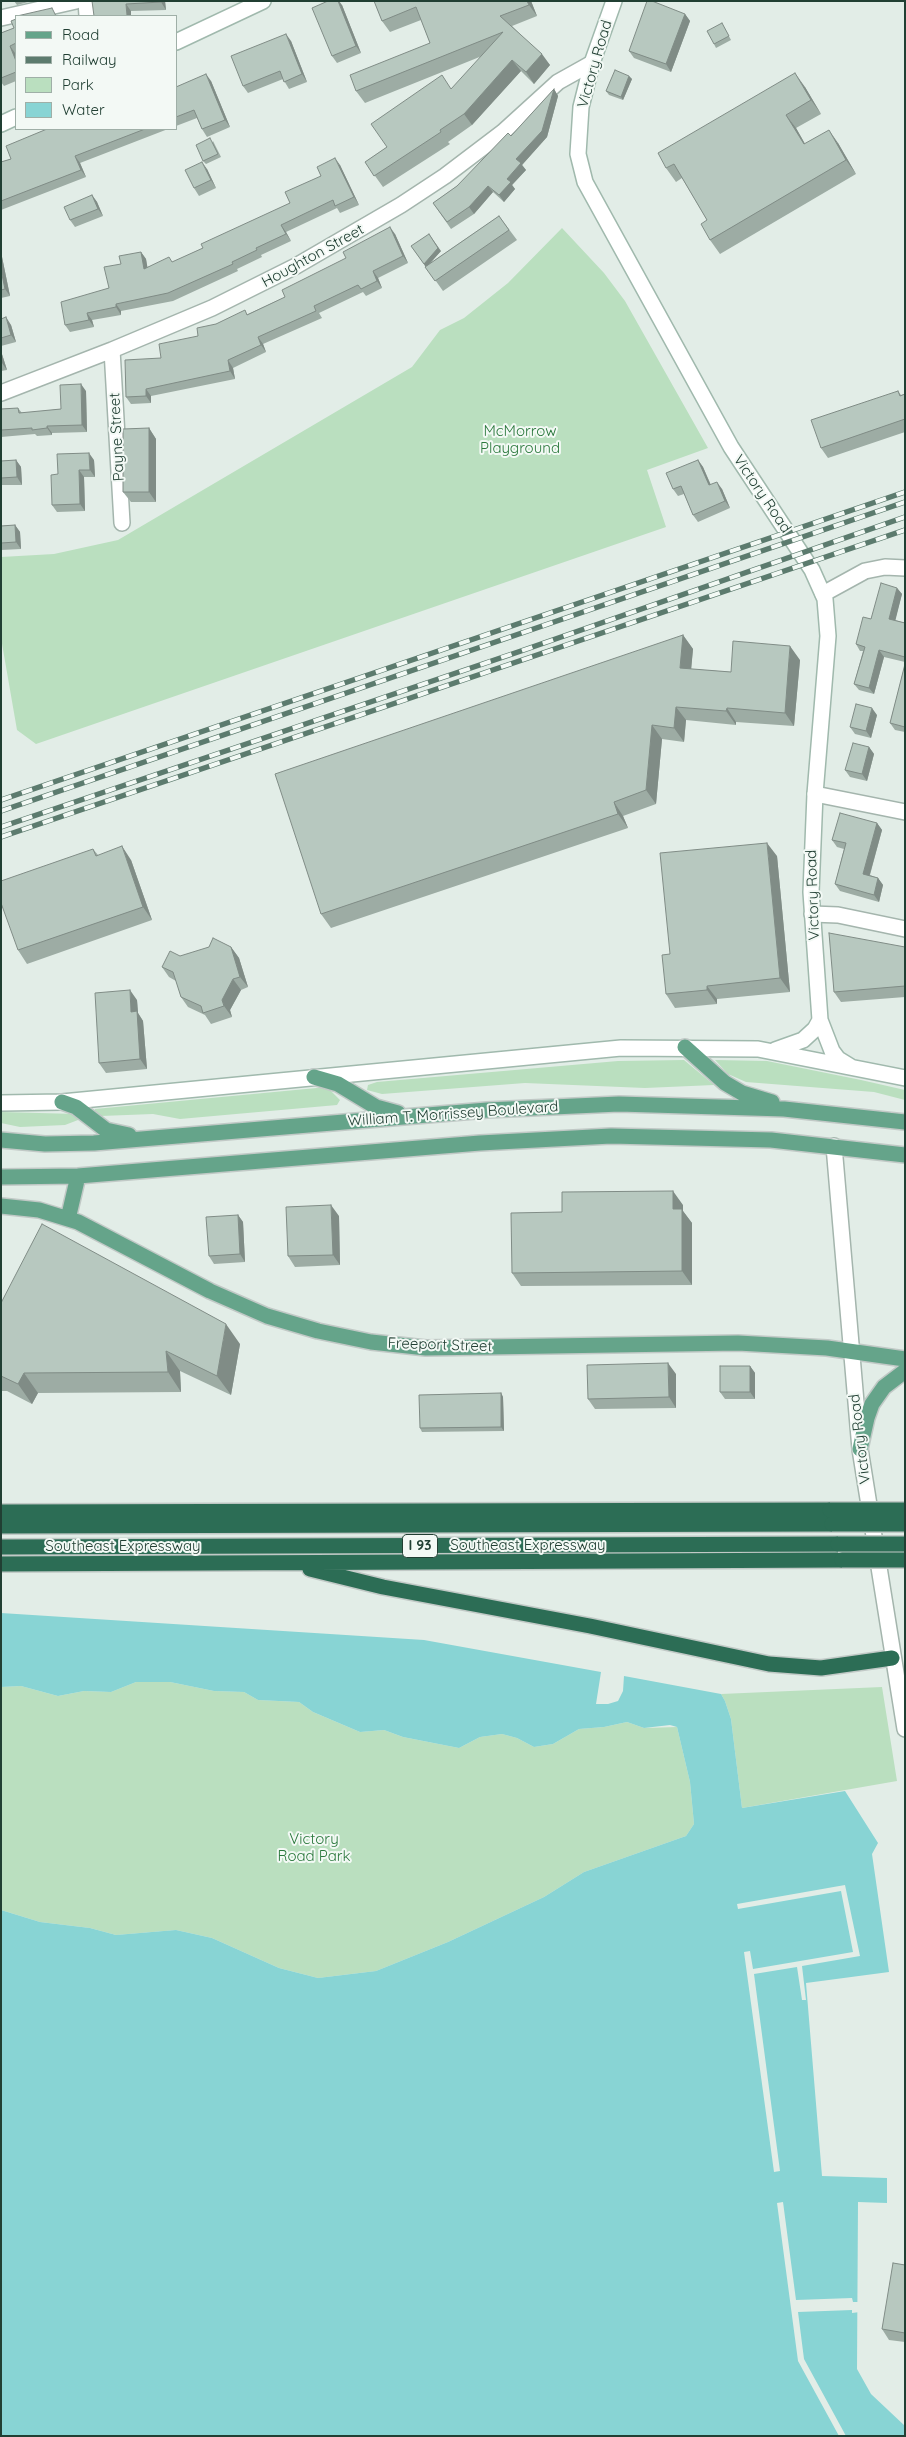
<!DOCTYPE html>
<html>
<head>
<meta charset="utf-8">
<style>
  body { margin:0 }
  #map { position:relative; width:906px; height:2437px; overflow:hidden; background:#e2ede7; font-family:Quicksand,sans-serif }
  canvas { display:block }
  .frame { position:absolute; inset:0; border:2px solid #213f33; pointer-events:none }
  .legend { position:absolute; left:15px; top:15px; width:162px; height:115px; box-sizing:border-box; background:#f3f9f5; border:1px solid #9fafa7; margin:0; padding:6px 9px; list-style:none; font-size:15px; color:#213f33 }
  .legend li { display:flex; align-items:center; gap:10px; height:25px }
  .legend b { width:25px; border:1px solid #9fafa7 }
</style>
</head>
<body>
<div id="map">
<canvas width="906" height="2437"></canvas>
<div class="frame"></div>
<ul class="legend">
<li><b style="height:6px;background:#65a48a"></b>Road</li>
<li><b style="height:6px;background:#5c7b6e"></b>Railway</li>
<li><b style="height:14px;background:#badfbf"></b>Park</li>
<li><b style="height:14px;background:#88d4d4"></b>Water</li>
</ul>
</div>
<script>
const ctx = document.querySelector('canvas').getContext('2d');
ctx.lineJoin = 'round';
function fillPath(path, color) {
  ctx.fillStyle = color;
  ctx.fill(path, 'evenodd');
}
function poly(rows) {
  const path = new Path2D();
  for (const r of rows) {
    path.moveTo(r[0], r[1]);
    for (let i = 2; i < r.length; i += 2) path.lineTo(r[i], r[i + 1]);
  }
  return path;
}
function stroke(path, color, width, dash) {
  ctx.strokeStyle = color;
  ctx.lineWidth = width;
  ctx.lineCap = dash ? 'butt' : 'round';
  ctx.setLineDash(dash || []);
  ctx.stroke(path);
}
function label(font, color, halo, rows, align = 'center') {
  ctx.font = font + ' Quicksand,sans-serif';
  ctx.lineWidth = 4;
  ctx.setLineDash([]);
  ctx.textBaseline = 'middle';
  ctx.strokeStyle = halo;
  ctx.fillStyle = color;
  for (const [text, x, y, turn = 0] of rows) {
    ctx.save();
    ctx.translate(x, y);
    ctx.rotate((+turn || 0) * Math.PI / 180);
    ctx.textAlign = isNaN(turn) ? turn : align;
    if (halo) ctx.strokeText(text, 0, 0);
    ctx.fillText(text, 0, 0);
    ctx.restore();
  }
}
fillPath(poly([
  [562,228,604,273,625,301,708,448,647,470,666,527,36,744,17,730,1,638,1,557,54,554,118,540,412,367,440,330,464,318,508,283],
  [684,1060,714,1085,645,1088,525,1083,382,1094,367,1090,368,1085,377,1082,618,1061],
  [715,1060,767,1061,861,1080,905,1090,905,1100,874,1092,746,1082,728,1074],
  [327,1087,340,1100,337,1105,180,1119,153,1114,101,1116,94,1113,95,1109],
  [1,1112,77,1114,79,1117,78,1120,65,1125,20,1127,1,1123],
  [136,1682,170,1682,214,1691,244,1692,258,1700,299,1702,313,1712,360,1732,384,1730,403,1737,459,1748,480,1737,502,1734,517,1738,534,1747,553,1744,579,1729,604,1727,627,1722,644,1728,677,1727,690,1782,694,1824,686,1836,584,1872,544,1897,448,1942,376,1971,318,1978,279,1968,212,1938,176,1930,116,1935,90,1928,40,1922,1,1910,1,1687,21,1686,58,1696,84,1691,111,1692],
  [882,1687,897,1781,742,1808,731,1719,725,1701,721,1694]
]), '#badfbf');
fillPath(poly([
  [1,1613,424,1640,601,1672,596,1704,608,1704,618,1701,623,1691,624,1676,721,1694,725,1701,731,1719,742,1808,845,1791,878,1843,872,1854,889,1972,806,1983,822,2176,887,2178,887,2203,858,2202,857,2369,871,2394,905,2426,905,2436,1,2436,1,1910,40,1922,90,1928,116,1935,176,1930,212,1938,279,1968,318,1978,376,1971,448,1942,544,1897,584,1872,686,1836,694,1824,690,1782,677,1727,670,1725,644,1728,627,1722,604,1727,579,1729,553,1744,534,1747,517,1738,502,1734,480,1737,459,1748,403,1737,384,1730,360,1732,313,1712,299,1702,258,1700,244,1692,214,1691,170,1682,136,1682,111,1692,84,1691,58,1696,21,1686,1,1687]
]), '#88d4d4');
fillPath(poly([
  [845,1885,860,1956,802,1966,806,2000,802,2000,797,1967,754,1974,780,2171,774,2172,744,1952,750,1951,753,1969,853,1952,841,1891,738,1909,737,1904],
  [783,2202,796,2300,852,2298,853,2302,860,2302,860,2312,852,2313,852,2310,798,2312,804,2359,846,2436,839,2436,798,2361,777,2203]
]), '#e2ede7');
const minor = poly([
  [86,1,87,16],
  [1,18,76,1],
  [112,350,122,523],
  [1,393,112,350,212,308,296,266,401,205,445,176,503,132,558,82,592,63],
  [823,594,865,571,885,567,905,568],
  [815,794,905,812],
  [812,914,838,915,905,929],
  [834,1146,860,1449,905,1729]
]);
const secondary = poly([
  [614,1,592,63,581,107,578,154,585,182,731,447,812,570,825,599,828,636,815,794,811,892,820,1020,832,1051,838,1059,851,1067],
  [176,42,263,1],
  [1,124,16,117],
  [775,1050,803,1040,815,1029,820,1020],
  [1,1103,62,1102,621,1048,758,1049,905,1078]
]);
const primary = poly([
  [685,1047,725,1083,742,1093,772,1102],
  [314,1077,338,1084,376,1107,398,1113],
  [62,1102,76,1107,106,1130,129,1135],
  [1,1140,45,1144,94,1143,487,1110,619,1104,784,1109,905,1122],
  [1,1177,78,1176,480,1143,611,1136,771,1140,905,1155],
  [1,1206,39,1210,78,1222,210,1291,267,1316,318,1331,371,1342,426,1348,738,1343,827,1348,905,1359],
  [68,1219,78,1176],
  [860,1449,867,1418,872,1404,884,1387,905,1371]
]);
const motorway = poly([
  [1,1512,830,1510],
  [1,1526,832,1524],
  [1,1547,838,1544],
  [1,1564,842,1560],
  [310,1569,383,1587,590,1626,769,1664,821,1668,892,1658]
]);
stroke(minor, '#a4b5ad', 18);
stroke(secondary, '#a0b9ad', 18);
stroke(primary, '#c1c9c6', 18);
stroke(motorway, '#c1c9c6', 18);
stroke(minor, '#fff', 15);
stroke(secondary, '#fff', 15);
stroke(primary, '#65a48a', 15);
stroke(motorway, '#2c6d55', 15);
const rail = poly([
  [1,800,905,492],
  [1,811,905,502],
  [1,827,521,651,905,517],
  [1,837,905,530]
]);
stroke(rail, '#5c7b6e', 5.5);
stroke(rail, '#f3f9f5', 4, [11]);
const motorwayBridge = poly([
  [830,1510,905,1510],
  [832,1524,905,1524],
  [838,1544,905,1544],
  [842,1560,905,1560]
]);
stroke(motorwayBridge, '#c1c9c6', 18, []);
stroke(motorwayBridge, '#2c6d55', 15);
fillPath(poly([
  [14,1,32,1,17,5],
  [92,1,165,1,166,10,131,11],
  [374,1,531,1,537,16,512,26,550,65,534,84,521,71,472,125,448,142,450,144,383,187,365,162,387,147,452,89,482,56,365,103,356,91,430,43,421,20,390,32,382,21],
  [342,5,361,53,337,63,332,56],
  [685,14,690,21,671,72,634,58,629,51],
  [16,19,16,52,15,53,16,56,16,81,4,86,1,82,1,33,14,28],
  [722,23,731,40,716,48,714,44],
  [291,41,307,82,289,89,283,79,248,93,243,86],
  [629,76,632,79,623,100,609,95,606,91],
  [211,81,230,127,207,137,202,129,197,118,176,126,176,87],
  [805,87,821,114,796,128,805,144,838,143,856,174,720,254,710,240,707,220,682,178,676,182,666,168],
  [554,89,558,96,547,137,522,165,526,170,512,185,515,189,504,202,493,192,474,214,451,229,433,203,457,186,511,136],
  [47,129,168,129,80,163,86,177,1,210,1,162,11,159],
  [213,141,221,157,206,164,203,161],
  [340,165,359,205,340,213,337,208,286,232,291,241,261,255,262,257,237,269,238,271,173,301,121,311,121,315,92,320,94,327,70,332,65,325,109,288,121,264,141,252,146,259,147,267,173,262,203,248,290,203,321,176],
  [207,169,216,188,199,196,194,188],
  [92,195,97,202,103,216,75,227,70,220],
  [499,216,517,240,443,291,411,246,441,251,429,264],
  [395,234,408,263,378,278,382,288,366,296,363,292,319,313,322,318,263,344,266,352,233,368,235,379,151,396,151,403,131,404,126,397,161,358,198,336,216,324,248,314,285,297],
  [1,252,10,296,1,298],
  [1,319,11,325,16,342,1,346],
  [1,351,7,370,1,371],
  [86,391,87,432,52,433,52,435,37,436,35,434,1,437,1,409,18,408,22,413,61,409],
  [898,391,901,395,905,394,905,432,828,458,821,448],
  [149,428,156,439,156,502,131,502,123,492],
  [16,460,21,467,22,485,1,485,1,461],
  [94,460,95,477,84,477,85,511,57,512,52,505,58,474],
  [698,460,703,467,711,485,722,489,730,508,698,522,693,515,684,494,678,496,673,489],
  [15,525,20,532,21,549,1,550,1,526],
  [897,588,902,594,895,620,905,623,905,662,884,657,874,694,859,690,854,684,863,651,860,651,856,644,871,619],
  [683,635,693,649,691,669,731,672,800,660,794,726,736,722,736,725,686,720,684,742,662,739,656,804,623,816,628,828,331,928,321,914],
  [905,664,905,732,895,730,890,723],
  [877,715,871,738,855,734,850,727],
  [869,747,874,754,867,781,850,777,845,770],
  [877,823,882,830,870,875,878,878,883,885,879,902,840,891,835,884,844,849,837,847,832,840],
  [93,849,98,855,131,860,152,920,27,964,18,950],
  [777,856,790,992,717,999,717,1004,675,1008,666,994,670,954],
  [231,947,239,958,248,987,241,990,230,1010,232,1017,211,1024,205,1015,188,1007,181,997,176,981,169,977,162,967,180,956],
  [905,947,905,997,841,1002,834,992],
  [137,1000,138,1013,143,1021,147,1069,106,1073,99,1063],
  [683,1205,683,1211,692,1223,692,1285,521,1286,512,1273,562,1212],
  [238,1215,243,1222,245,1262,214,1264,209,1256],
  [339,1216,340,1265,295,1267,288,1256],
  [1,1303,240,1344,231,1395,180,1371,181,1392,38,1393,32,1404,7,1391,1,1391],
  [750,1366,755,1373,755,1399,725,1399,720,1392],
  [676,1374,676,1408,595,1409,588,1399],
  [501,1393,503,1397,504,1431,422,1432,420,1428],
  [905,2265,905,2342,889,2340,882,2329]
]), '#9daca4');
fillPath(poly([
  [160,1,165,1,166,10,161,2],
  [338,1,339,1,342,5,361,53,356,46],
  [527,1,531,1,537,16,529,5],
  [126,4,131,11,131,16,127,16],
  [685,14,690,21,671,72,666,64],
  [286,34,291,41,307,82,302,74],
  [10,46,15,53,16,56,16,61],
  [542,54,550,65,534,84,526,72],
  [512,60,521,71,472,125,464,114],
  [795,73,805,87,821,114,811,100],
  [206,74,211,81,230,127,225,120],
  [629,76,632,79,623,100,621,97],
  [554,89,558,96,547,137,522,165,526,170,512,185,515,189,504,202,499,195,516,159],
  [786,115,796,128,813,158,804,144],
  [829,130,838,143,856,174,846,160],
  [75,156,80,163,86,177,81,170],
  [335,158,340,165,359,205,354,197],
  [202,162,207,169,216,188,211,180],
  [488,186,493,192,474,214,469,207],
  [92,195,97,202,103,216,98,209],
  [281,225,286,232,291,241,286,234],
  [390,227,395,234,408,263,403,256],
  [429,234,441,251,426,268,424,264],
  [1,252,10,296,5,289,1,270],
  [141,252,146,259,149,276,144,269],
  [373,271,378,278,382,288,377,281],
  [116,304,121,311,121,315,116,307],
  [87,313,92,320,94,327,89,320],
  [6,317,11,325,16,342,11,335],
  [258,337,263,344,266,352,261,345],
  [1,351,7,370,2,363],
  [228,360,233,368,235,379,230,371],
  [81,384,86,391,87,432,82,425],
  [146,389,151,396,151,403,146,396],
  [47,426,52,433,52,435,47,428],
  [149,428,156,439,156,502,149,492],
  [89,453,94,460,95,477,90,470],
  [16,460,21,467,22,485,17,477],
  [698,460,703,467,714,493,709,485],
  [79,470,84,477,85,511,80,504],
  [717,482,722,489,730,508,725,501],
  [15,525,20,532,21,549,16,542],
  [897,588,902,594,894,626,889,619],
  [683,635,693,649,690,682,680,668],
  [790,646,800,660,794,726,785,713],
  [879,650,884,657,874,694,869,688],
  [676,707,686,720,684,742,674,728],
  [727,708,736,722,736,725,726,711],
  [872,708,877,715,871,738,866,731],
  [652,725,662,739,656,804,646,790],
  [869,747,874,754,867,781,862,774],
  [614,802,623,816,628,828,618,814],
  [877,823,882,830,868,881,863,874],
  [767,843,777,856,790,992,780,978],
  [122,846,131,860,152,920,143,907],
  [878,878,883,885,879,902,874,895],
  [231,947,239,958,248,987,240,977],
  [233,979,241,990,230,1010,232,1017,224,1006,222,1000],
  [707,986,717,999,717,1004,707,990],
  [130,990,137,1000,138,1013,143,1021,147,1069,140,1059,131,1012],
  [673,1191,683,1205,683,1211,692,1223,692,1285,682,1271,673,1209],
  [331,1205,339,1216,340,1265,333,1255],
  [238,1215,243,1222,245,1262,240,1254],
  [226,1324,240,1344,231,1395,217,1376],
  [166,1351,180,1371,181,1392,168,1372],
  [668,1363,676,1374,676,1408,669,1397],
  [750,1366,755,1373,755,1399,750,1392],
  [24,1373,38,1393,32,1404,18,1384],
  [501,1393,503,1397,504,1431,501,1427]
]), '#808c86');
const building = poly([
  [92,1,160,1,161,2,126,4,127,16,94,16,92,1],
  [328,1,338,1,356,46,332,56,312,8,328,1],
  [374,1,527,1,529,5,500,16,542,54,526,72,512,60,464,114,440,130,441,132,374,176,365,162,387,147,371,124,442,75,451,89,503,32,356,91,350,75,430,43,416,7,382,21,374,1],
  [647,1,652,1,685,14,666,64,629,51,647,1],
  [52,8,56,16,17,16,52,8],
  [16,19,16,43,10,46,16,61,16,72,1,78,1,33,14,28,11,21,16,19],
  [722,23,729,36,714,44,707,31,722,23],
  [286,34,302,74,284,82,280,71,243,86,231,56,286,34],
  [615,70,629,76,621,97,606,91,615,70],
  [795,73,811,100,786,115,804,144,829,130,846,160,710,240,701,224,707,220,674,164,666,168,658,153,795,73],
  [206,74,225,120,202,129,194,110,176,117,176,87,206,74],
  [554,89,542,131,516,159,521,163,507,179,511,182,499,195,488,186,469,207,447,222,433,203,457,186,508,133,511,136,554,89],
  [47,129,145,129,75,156,81,170,1,201,1,162,11,159,6,146,47,129],
  [210,138,218,154,203,161,196,145,210,138],
  [335,158,354,197,335,206,333,200,281,225,286,234,256,248,257,250,232,262,233,264,168,293,116,304,116,307,87,313,89,320,65,325,61,302,109,288,104,267,121,264,119,256,141,252,144,269,169,257,172,262,203,248,201,244,290,203,285,192,321,176,317,167,335,158],
  [202,162,211,180,194,188,185,170,202,162],
  [92,195,98,209,70,220,64,207,92,195],
  [499,216,509,230,435,281,425,267,499,216],
  [390,227,403,256,373,271,377,281,361,289,358,285,314,306,316,311,258,337,261,345,228,360,230,371,146,389,146,396,126,397,125,360,161,358,159,344,198,336,197,328,216,324,245,310,247,315,285,297,282,290,346,258,343,252,390,227],
  [429,234,438,248,424,264,411,246,429,234],
  [1,270,5,289,1,290,1,270],
  [6,317,11,335,1,338,1,319,6,317],
  [81,384,82,425,47,426,47,428,32,430,32,428,1,430,1,409,18,408,19,413,61,409,60,385,81,384],
  [898,391,900,396,905,394,905,419,821,448,811,420,898,391],
  [149,428,149,492,123,492,123,429,149,428],
  [89,453,90,470,79,470,80,504,52,505,51,475,58,474,57,454,89,453],
  [16,460,17,477,1,478,1,461,16,460],
  [698,460,709,485,717,482,725,501,693,515,681,486,673,489,666,473,698,460],
  [15,525,16,542,1,543,1,526,15,525],
  [881,583,897,588,889,619,905,623,905,657,879,650,869,688,854,684,865,647,856,644,863,617,871,619,881,583],
  [683,635,680,668,731,672,733,641,790,646,785,713,727,708,726,711,676,707,674,728,652,725,646,790,614,802,618,814,321,914,275,774,683,635],
  [905,664,905,727,890,723,905,664],
  [856,704,872,708,866,731,850,727,856,704],
  [853,743,869,747,862,774,845,770,853,743],
  [840,813,877,823,863,874,878,878,874,895,835,884,846,843,832,840,840,813],
  [767,843,780,978,707,986,707,990,666,994,662,955,670,954,660,853,767,843],
  [122,846,143,907,18,950,1,903,1,881,93,849,96,856,122,846],
  [829,933,905,947,905,986,834,992,829,933],
  [213,938,231,947,240,977,233,979,222,1000,224,1006,203,1013,201,1006,181,997,173,972,162,967,170,951,180,956,209,947,213,938],
  [130,990,131,1012,137,1011,140,1059,99,1063,95,993,130,990],
  [673,1191,673,1209,682,1209,682,1271,512,1273,511,1213,562,1212,562,1192,673,1191],
  [331,1205,333,1255,288,1256,286,1207,331,1205],
  [238,1215,240,1254,209,1256,206,1217,238,1215],
  [42,1224,226,1324,217,1376,166,1351,168,1372,24,1373,18,1384,1,1376,1,1303,42,1224],
  [668,1363,669,1397,588,1399,587,1365,668,1363],
  [720,1366,750,1366,750,1392,720,1392,720,1366],
  [501,1393,501,1427,420,1428,419,1395,501,1393],
  [893,2263,905,2265,905,2333,882,2329,893,2263]
]);
fillPath(building, '#b7c8bf');
stroke(building, '#808c86', 1);
for (const [x, y, w] of [
  [420,1546,35]
]) {
  const box = new Path2D();
  box.roundRect(x - w / 2, y - 11.5, w, 23, 4);
  ctx.fillStyle = '#f3f9f5';
  ctx.fill(box);
  stroke(box, '#213f33', 1);
}
label('bold 14px', '#213f33', null, [
  ["I 93",420,1546]
]);
label('15px', '#213f33', '#f3f9f5', [
  ["Victory Road",595,64,-74],
  ["Houghton Street",313,256,-29],
  ["Payne Street",117,437,-93],
  ["Victory Road",762,494,56],
  ["Victory Road",813,895,-92],
  ["William T. Morrissey Boulevard",453,1114,-4],
  ["Freeport Street",440,1345,2],
  ["Victory Road",860,1439,-97],
  ["Southeast Expressway",528,1545],
  ["Southeast Expressway",123,1546]
]);
label('15px', '#2a783c', '#f3f9f5', [
  ["McMorrow",520,431],
  ["Playground",520,448],
  ["Victory",314,1839],
  ["Road Park",314,1856]
]);
</script>
</body>
</html>
